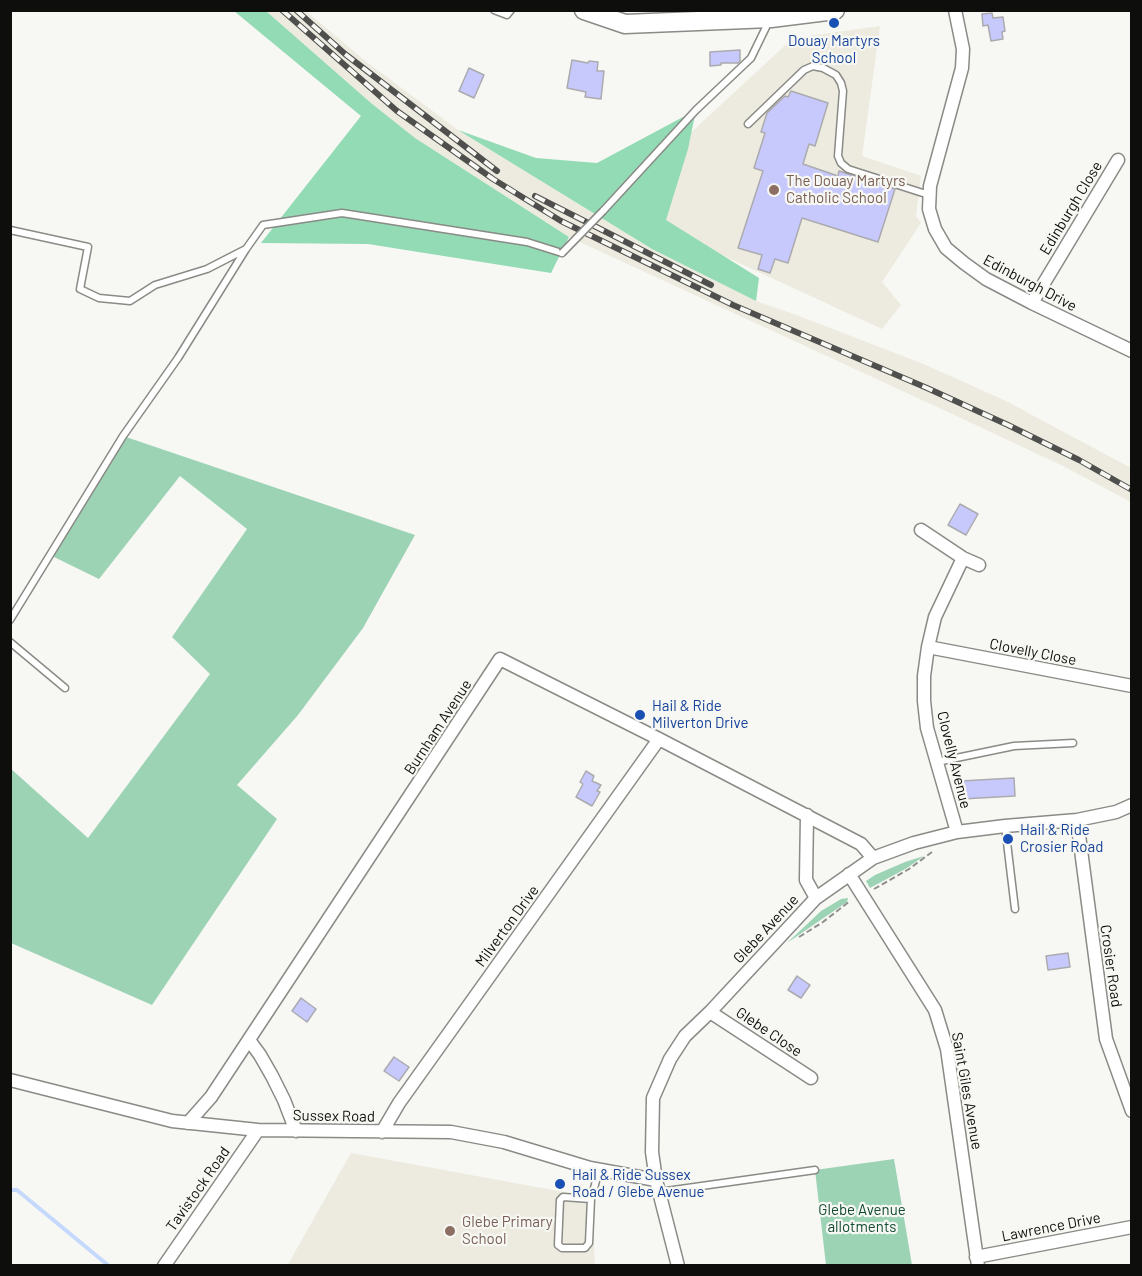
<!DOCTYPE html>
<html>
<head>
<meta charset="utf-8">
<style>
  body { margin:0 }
  #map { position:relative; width:1142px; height:1276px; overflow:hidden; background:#f7f7f3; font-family:Barlow,sans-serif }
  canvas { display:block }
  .frame { position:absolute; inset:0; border:12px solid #0e0e0c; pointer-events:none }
</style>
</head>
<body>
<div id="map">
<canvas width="1142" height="1276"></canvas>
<div class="frame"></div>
</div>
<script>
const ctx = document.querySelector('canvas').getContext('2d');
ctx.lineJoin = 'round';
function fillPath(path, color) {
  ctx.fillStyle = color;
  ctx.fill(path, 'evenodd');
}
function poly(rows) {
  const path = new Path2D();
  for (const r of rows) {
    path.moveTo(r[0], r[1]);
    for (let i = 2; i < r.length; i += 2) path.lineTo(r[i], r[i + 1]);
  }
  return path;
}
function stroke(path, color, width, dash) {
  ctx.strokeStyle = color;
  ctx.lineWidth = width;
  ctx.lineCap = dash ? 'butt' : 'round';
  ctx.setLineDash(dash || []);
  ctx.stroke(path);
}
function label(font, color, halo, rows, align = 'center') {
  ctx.font = font + ' Barlow,sans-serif';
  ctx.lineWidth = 4.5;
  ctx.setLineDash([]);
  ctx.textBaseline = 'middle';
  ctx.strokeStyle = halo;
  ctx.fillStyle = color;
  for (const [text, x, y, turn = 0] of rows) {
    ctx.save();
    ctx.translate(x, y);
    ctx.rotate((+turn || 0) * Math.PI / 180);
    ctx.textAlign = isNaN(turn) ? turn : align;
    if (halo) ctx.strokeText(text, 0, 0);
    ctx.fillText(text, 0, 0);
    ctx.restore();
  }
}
fillPath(poly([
  [266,11,306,11,364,60,458,130,652,249,756,301,799,316,921,363,1004,400,1131,468,1131,502,1063,466,948,412,569,237,415,138,371,103],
  [880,26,862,156,921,176,916,216,921,223,882,282,901,305,882,329,683,237,615,203,793,38],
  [351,1153,591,1197,595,1265,287,1266]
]), '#edebdf');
fillPath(poly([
  [123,436,415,535,363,628,298,715,237,785,277,819,152,1005,11,943,10,768,88,838,210,674,172,637,247,529,180,476,99,579,50,555],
  [924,856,907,868,870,888,866,881,875,875,905,862],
  [848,898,847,902,787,943,821,911,841,899],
  [894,1159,912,1265,826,1265,815,1170]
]), '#9cd3b5');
fillPath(poly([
  [234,11,266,11,371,103,415,138,569,237,551,273,368,244,261,243,361,116],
  [696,110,688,149,666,220,759,278,756,301,652,249,458,130,536,158,597,163]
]), '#92dbb5');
stroke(poly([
  [10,1190,17,1190,109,1266]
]), '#c5d9fd', 4);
const building = poly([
  [992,13,993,18,1003,17,1005,31,1002,32,1003,39,991,41,988,25,983,26,982,14,992,13],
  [740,50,740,61,738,63,721,63,721,65,710,66,710,52,740,50],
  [572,60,588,63,589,61,598,62,597,71,604,71,601,99,585,97,586,92,567,88,572,60],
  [469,68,484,75,474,98,459,91,469,68],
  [791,91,828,103,815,146,809,144,803,164,838,176,839,171,895,189,878,242,802,218,788,263,775,259,770,273,758,269,762,255,738,248,763,171,754,168,765,133,761,132,767,113,785,96,788,97,791,91],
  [960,504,978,514,966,535,948,525,960,504],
  [586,771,594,776,592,781,601,785,597,791,600,792,592,806,576,797,583,784,580,782,586,771],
  [1014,778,1015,796,962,799,961,781,1014,778],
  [1068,953,1070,967,1048,970,1046,956,1068,953],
  [797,976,810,985,801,998,788,990,797,976],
  [301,998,316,1009,307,1022,292,1011,301,998],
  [394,1057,409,1067,399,1081,384,1071,394,1057]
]);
fillPath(building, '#c7c9fd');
stroke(building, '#ababaf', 1.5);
const service = poly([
  [494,10,507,15,511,10],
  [748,124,804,70,813,66,823,68,836,75,841,83,843,91,838,156,841,163,848,169,929,195],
  [603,211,696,110,751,58,769,21],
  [10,230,88,247,80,289,99,298,130,301,155,285,207,269,246,249],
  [10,620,123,436,178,358,246,249,263,225,342,213,527,242,562,253],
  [10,642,65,688],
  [937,762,1014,746,1073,743],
  [1005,826,1015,909],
  [659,1192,815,1170],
  [591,1199,589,1243,585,1248,562,1248,558,1245,560,1200,563,1197,591,1199,599,1170]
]);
const minor = poly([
  [955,10,963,49,962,68,930,186,929,209,935,229,946,248,964,263,986,279,1032,303,1132,351],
  [1032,303,1118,160],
  [921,530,963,558,979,565],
  [928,647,1132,686],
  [807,815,806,880,816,898],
  [1077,820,1106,1039,1132,1111],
  [957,832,927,728,924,701,924,676,928,647,935,617,963,558],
  [849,874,935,1010,947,1049,978,1266],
  [710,1012,811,1078],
  [249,1040,260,1055,272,1076,284,1100,296,1131],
  [10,1080,172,1121,258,1130,451,1132,504,1142,590,1168,656,1180],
  [188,1123,211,1097,500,659,659,739,861,844,873,858],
  [382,1132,399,1103,659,739],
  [976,1257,1132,1227],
  [164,1266,258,1130],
  [678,1266,656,1180,652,1152,653,1098,670,1059,685,1036,710,1012,816,898,873,858,914,843,957,832,1005,826,1077,820,1116,812,1132,805]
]);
const secondary = poly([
  [584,10,625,24,771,18,835,10]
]);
stroke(service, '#8a8a86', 9);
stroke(minor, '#8a8a86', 15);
stroke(secondary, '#8a8a86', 21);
stroke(poly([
  [874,889,909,869,932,852],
  [799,937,823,922,850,901]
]), '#8f8f8c', 2, [6, 3]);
stroke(service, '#fff', 6);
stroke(minor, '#fff', 12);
stroke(secondary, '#fff', 18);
const rail = poly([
  [282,10,397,111,493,179,561,221,733,305,927,388,1008,425,1079,460,1132,490],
  [296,10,345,54,497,171],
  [535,196,711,285]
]);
stroke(rail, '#4f4f4d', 6);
stroke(rail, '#f7f7f3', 4, [11]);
const serviceBridge = poly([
  [562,253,603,211]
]);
stroke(serviceBridge, '#8a8a86', 9, []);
stroke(serviceBridge, '#fff', 6);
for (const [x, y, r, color] of [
  [834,23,6,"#1a4fb4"],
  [774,190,6,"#8d6e63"],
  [640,715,6,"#1a4fb4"],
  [1008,839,6,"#1a4fb4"],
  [560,1184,6,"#1a4fb4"],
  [450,1231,6,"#8d6e63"]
]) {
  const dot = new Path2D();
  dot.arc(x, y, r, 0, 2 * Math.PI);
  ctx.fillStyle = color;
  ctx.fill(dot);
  stroke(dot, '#f7f7f3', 2);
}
label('15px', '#164399', '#f7f7f3', [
  ["Douay Martyrs",834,41,"center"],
  ["School",834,58,"center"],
  ["Hail & Ride",652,706],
  ["Milverton Drive",652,723],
  ["Hail & Ride",1020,830],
  ["Crosier Road",1020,847],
  ["Hail & Ride Sussex",572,1175],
  ["Road / Glebe Avenue",572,1192]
], 'left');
label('15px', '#785e54', '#f7f7f3', [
  ["The Douay Martyrs",786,181],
  ["Catholic School",786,198],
  ["Glebe Primary",462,1222],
  ["School",462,1239]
], 'left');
label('15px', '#0e0e0c', '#f7f7f3', [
  ["Edinburgh Close",1071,208,-59],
  ["Edinburgh Drive",1030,283,28],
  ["Clovelly Close",1033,652,11],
  ["Burnham Avenue",438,727,-57],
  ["Clovelly Avenue",954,760,76],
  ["Milverton Drive",507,926,-54],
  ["Glebe Avenue",766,929,-47],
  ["Crosier Road",1111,966,82],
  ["Glebe Close",769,1032,34],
  ["Saint Giles Avenue",967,1091,80],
  ["Sussex Road",334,1116,1],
  ["Tavistock Road",198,1189,-55],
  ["Lawrence Drive",1051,1227,-11]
]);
label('15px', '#114b32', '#f7f7f3', [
  ["Glebe Avenue",862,1210],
  ["allotments",862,1227]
]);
</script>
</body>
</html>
